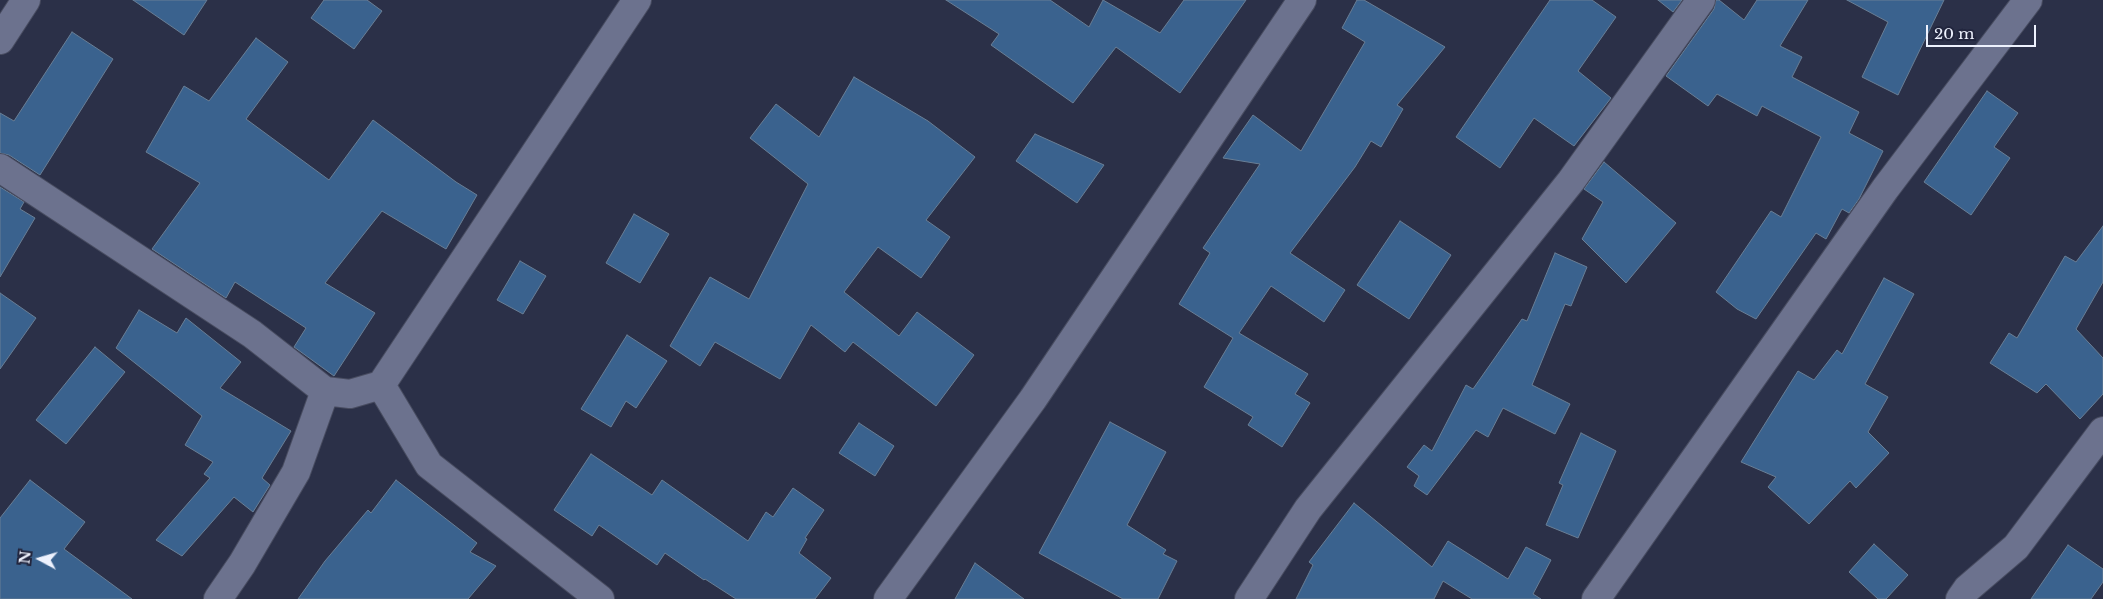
<!DOCTYPE html>
<html>
<head>
<meta charset="utf-8">
<style>
  body { margin:0 }
  #map { position:relative; width:2103px; height:599px; overflow:hidden; background:#2b3048; font-family:"Libre Baskerville",serif }
  canvas { display:block }
  .north { position:absolute; left:15px; top:534px; width:50px; height:50px; -webkit-text-stroke:4px #22263e; paint-order:stroke; rotate:276deg; font-size:14px; font-weight:700; line-height:20px; text-align:center; color:#edf1fd }
  .north::after { content:''; display:block; margin:auto; width:18px; height:22px; background:#edf1fd; clip-path:polygon(50% 0,100% 100%,50% 72%,0 100%) }
  .scale { position:absolute; left:1926px; top:25px; width:110px; height:22px; box-sizing:border-box; border:2px solid #edf1fd; border-top:0; padding-left:6px; font-size:15px; line-height:18px; white-space:nowrap; color:#edf1fd; -webkit-text-stroke:4px #22263e; paint-order:stroke }
</style>
</head>
<body>
<div id="map">
<canvas width="2103" height="599"></canvas>
<div class="north">N</div>
<div class="scale">20 m</div>
</div>
<script>
const ctx = document.querySelector('canvas').getContext('2d');
ctx.lineJoin = 'round';
function fillPath(path, color) {
  ctx.fillStyle = color;
  ctx.fill(path, 'evenodd');
}
function poly(rows) {
  const path = new Path2D();
  for (const r of rows) {
    path.moveTo(r[0], r[1]);
    for (let i = 2; i < r.length; i += 2) path.lineTo(r[i], r[i + 1]);
  }
  return path;
}
function stroke(path, color, width, dash) {
  ctx.strokeStyle = color;
  ctx.lineWidth = width;
  ctx.lineCap = dash ? 'butt' : 'round';
  ctx.setLineDash(dash || []);
  ctx.stroke(path);
}
const building = poly([
  [133,0,207,0,184,35,133,0],
  [324,0,367,0,382,11,354,49,311,18,324,0],
  [946,0,1050,0,1089,27,1103,0,1160,33,1184,0,1246,0,1180,93,1116,47,1073,103,991,45,999,34,946,0],
  [1357,0,1364,0,1445,47,1397,105,1403,109,1381,147,1371,141,1355,167,1290,253,1345,290,1324,322,1271,286,1239,333,1308,374,1295,394,1310,403,1282,447,1248,425,1253,417,1204,387,1233,338,1179,304,1210,253,1203,248,1260,164,1223,158,1253,115,1301,151,1365,42,1342,28,1357,0],
  [1550,0,1592,0,1616,17,1578,71,1611,98,1574,146,1534,118,1500,168,1456,137,1550,0],
  [1658,0,1682,0,1673,12,1658,0],
  [1716,0,1719,0,1744,20,1757,0,1808,0,1780,46,1802,57,1792,77,1859,112,1849,133,1883,151,1859,199,1849,213,1842,209,1826,239,1816,233,1756,319,1737,309,1716,292,1771,211,1781,217,1821,137,1762,106,1757,116,1717,94,1708,106,1666,76,1714,9,1716,0],
  [1847,0,1944,0,1898,95,1862,77,1888,22,1847,0],
  [72,32,113,59,40,175,9,155,0,153,0,113,14,121,72,32],
  [256,38,288,62,246,119,329,180,373,120,456,182,477,195,446,249,382,211,325,283,375,313,334,376,294,347,306,328,235,282,226,298,152,249,200,183,146,152,184,86,209,101,256,38],
  [854,77,928,121,975,157,926,220,950,237,921,278,878,247,844,292,899,336,917,312,974,355,936,406,853,342,845,352,811,325,780,379,715,342,700,366,670,346,710,277,749,299,808,184,750,138,776,104,819,137,854,77],
  [1987,91,2018,113,1994,147,2010,158,1971,215,1924,182,1987,91],
  [1035,134,1104,165,1077,203,1016,161,1035,134],
  [1604,162,1676,223,1626,283,1582,239,1603,202,1584,189,1604,162],
  [0,187,24,202,20,209,35,218,0,277,0,187],
  [634,214,669,234,640,283,606,263,634,214],
  [1400,221,1451,255,1409,319,1357,285,1400,221],
  [2103,226,2103,282,2076,329,2103,358,2103,394,2080,419,2046,384,2037,393,1990,363,2009,333,2017,338,2065,256,2076,262,2103,226],
  [1555,253,1587,267,1571,306,1565,304,1532,385,1570,404,1555,434,1503,408,1488,437,1476,430,1427,495,1414,486,1419,476,1407,467,1424,445,1432,451,1466,385,1473,389,1522,319,1527,321,1555,253],
  [520,261,546,276,523,314,497,300,520,261],
  [1884,278,1914,294,1865,384,1888,397,1868,432,1889,453,1856,488,1850,481,1809,524,1768,487,1776,477,1741,462,1798,371,1814,380,1837,350,1842,354,1884,278],
  [0,293,36,318,0,369,0,293],
  [139,310,177,333,186,318,241,362,220,388,291,431,262,478,270,485,253,512,234,497,182,556,156,540,210,478,204,474,213,462,185,445,202,416,116,348,139,310],
  [627,335,667,361,636,408,626,401,611,427,581,409,627,335],
  [95,347,125,372,66,444,36,420,95,347],
  [1110,422,1166,452,1127,525,1166,550,1163,554,1177,561,1158,599,1123,599,1039,553,1110,422],
  [859,423,894,446,875,476,839,453,859,423],
  [1581,433,1616,451,1578,538,1546,525,1563,485,1559,483,1581,433],
  [591,454,652,495,662,480,748,541,766,512,773,517,793,488,824,510,805,538,807,539,799,553,831,578,815,599,736,599,705,579,704,580,665,553,657,565,599,525,592,536,554,510,591,454],
  [30,480,85,522,64,549,132,599,0,599,0,518,30,480],
  [396,480,477,543,470,552,496,566,468,599,298,599,325,561,368,510,371,513,396,480],
  [1354,503,1432,567,1448,541,1508,579,1526,547,1551,560,1533,594,1541,599,1472,599,1443,581,1434,599,1296,599,1313,565,1309,562,1354,503],
  [1874,544,1908,575,1886,599,1878,599,1849,572,1874,544],
  [2068,545,2103,569,2103,582,2091,599,2031,599,2068,545],
  [975,563,1024,599,955,599,975,563]
]);
fillPath(building, '#3a628e');
stroke(building, '#697e95', 1);
const minor = poly([
  [0,40,26,0],
  [0,168,252,334,325,391,296,472,242,564,218,599],
  [381,385,637,0],
  [325,391,350,394,381,385,429,465,600,599],
  [888,599,1033,399,1302,0],
  [1249,599,1308,509,1571,181,1701,0],
  [1596,599,1885,189,2028,0],
  [1960,599,1967,589,2016,547,2103,431]
]);
stroke(minor, '#484c60', 30);
stroke(minor, '#6c728e', 28);
</script>
</body>
</html>
